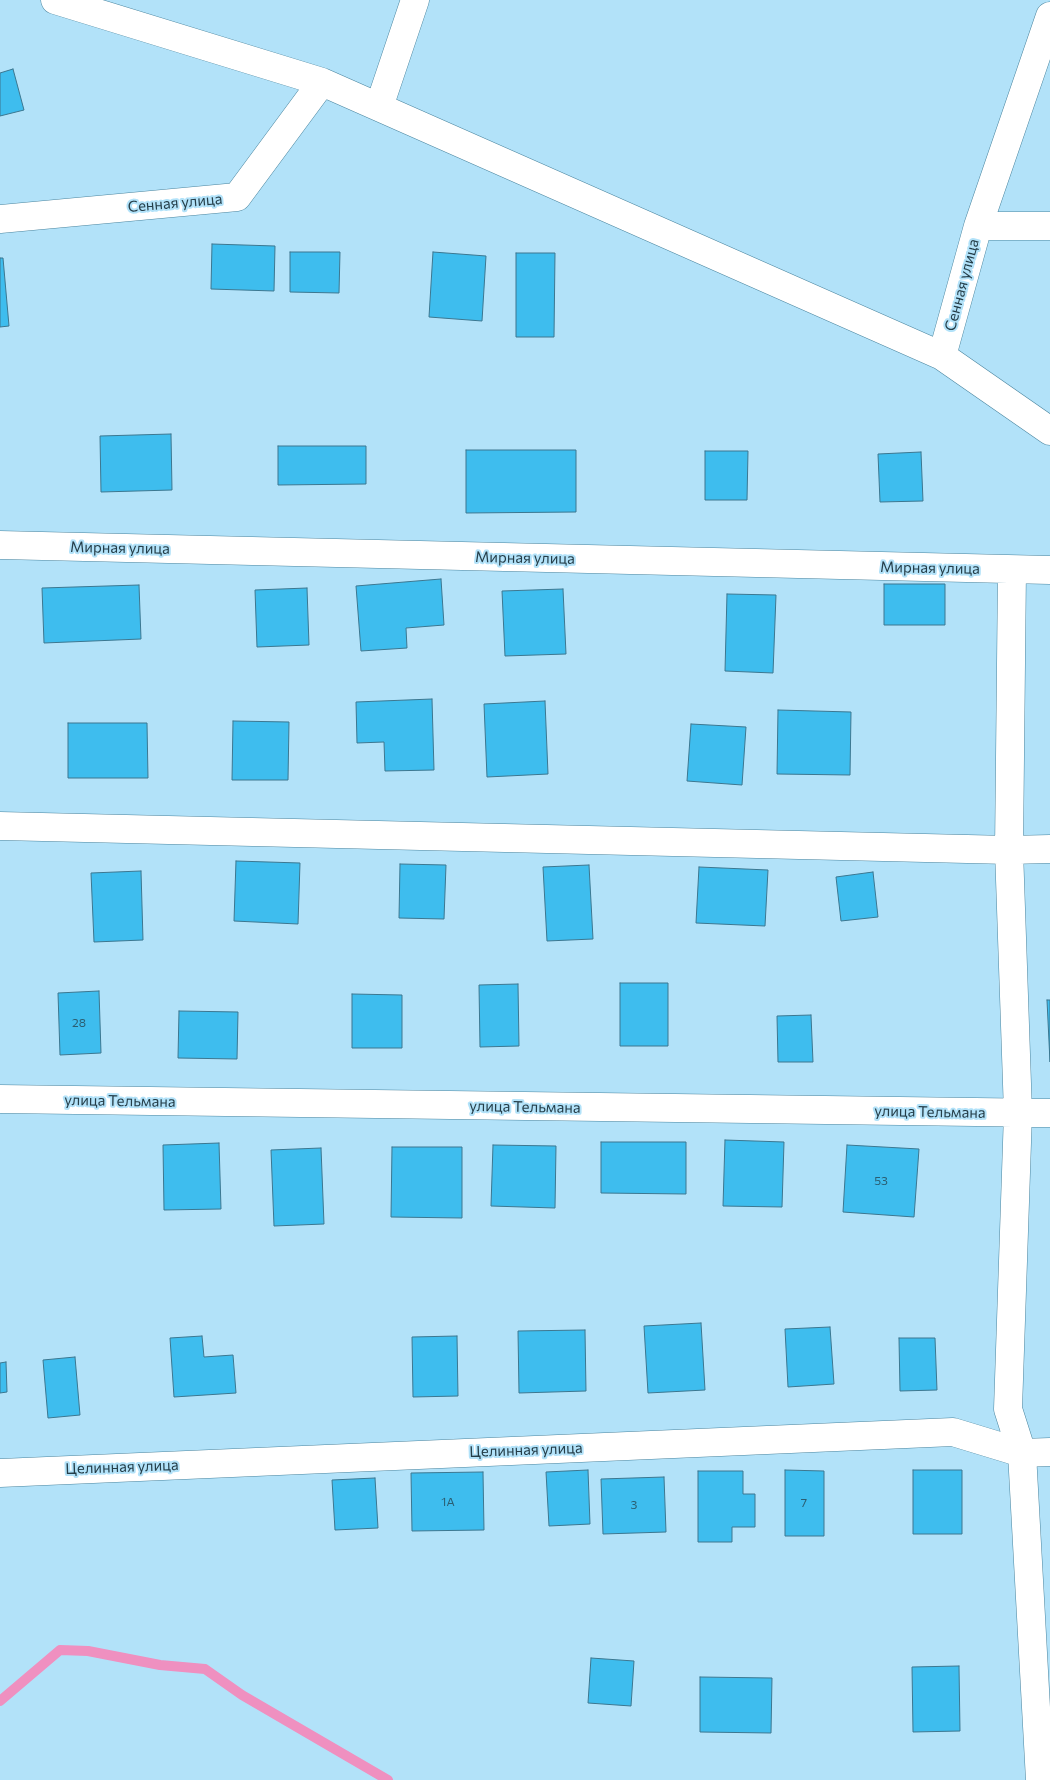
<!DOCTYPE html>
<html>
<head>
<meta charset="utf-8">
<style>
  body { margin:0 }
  canvas { display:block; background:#b2e2f9 }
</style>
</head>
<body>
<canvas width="1050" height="1780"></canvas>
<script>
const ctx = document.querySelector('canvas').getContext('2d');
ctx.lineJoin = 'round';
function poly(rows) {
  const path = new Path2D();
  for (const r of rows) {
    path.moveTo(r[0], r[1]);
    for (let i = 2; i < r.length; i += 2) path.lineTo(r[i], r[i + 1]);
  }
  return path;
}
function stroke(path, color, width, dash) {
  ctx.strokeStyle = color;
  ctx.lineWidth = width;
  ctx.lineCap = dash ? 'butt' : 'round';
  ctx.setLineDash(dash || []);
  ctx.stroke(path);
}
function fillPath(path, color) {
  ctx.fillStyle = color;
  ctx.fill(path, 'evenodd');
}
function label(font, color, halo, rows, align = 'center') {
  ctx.font = font + ' Commissioner,sans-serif';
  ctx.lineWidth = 4;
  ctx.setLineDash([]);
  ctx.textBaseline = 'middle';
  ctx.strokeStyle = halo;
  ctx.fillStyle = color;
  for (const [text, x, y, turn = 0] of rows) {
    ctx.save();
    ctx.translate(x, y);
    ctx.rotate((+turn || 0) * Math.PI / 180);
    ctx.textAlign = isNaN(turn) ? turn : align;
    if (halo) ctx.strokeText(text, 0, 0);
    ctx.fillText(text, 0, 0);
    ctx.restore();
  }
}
stroke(poly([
  [0,1701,60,1650,88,1651,160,1665,205,1669,242,1695,388,1780]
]), '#ef90c0', 10);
const building = poly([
  [13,69,24,110,0,116,0,73,13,69],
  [212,244,275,246,274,291,211,289,212,244],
  [290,252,340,252,339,293,290,292,290,252],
  [433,252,486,256,482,321,429,317,433,252],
  [516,253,555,253,554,337,516,337,516,253],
  [0,258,3,258,9,326,0,327,0,258],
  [171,434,172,490,101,492,100,436,171,434],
  [278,446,366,446,366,484,278,485,278,446],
  [466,450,576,450,576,512,466,513,466,450],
  [705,451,748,451,747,500,705,500,705,451],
  [921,452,923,501,880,502,878,454,921,452],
  [441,579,444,625,406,628,407,648,361,651,356,586,441,579],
  [884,584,945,584,945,625,884,625,884,584],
  [139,585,141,639,44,643,42,588,139,585],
  [307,588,309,645,257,647,255,590,307,588],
  [563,589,566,654,505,656,502,591,563,589],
  [727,594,776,595,773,673,725,671,727,594],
  [432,699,434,770,385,771,384,742,357,743,356,702,432,699],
  [545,701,548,774,487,777,484,704,545,701],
  [778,710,851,712,850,775,777,774,778,710],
  [233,721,289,722,288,780,232,780,233,721],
  [68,723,147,723,148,778,68,778,68,723],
  [691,724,746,727,742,785,687,781,691,724],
  [236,861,300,863,298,924,234,921,236,861],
  [400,864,446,865,444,919,399,918,400,864],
  [589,865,593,939,547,941,543,867,589,865],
  [699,867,768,870,765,926,696,923,699,867],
  [141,871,143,940,94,942,91,873,141,871],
  [873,872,878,917,841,921,836,877,873,872],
  [620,983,668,983,668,1046,620,1046,620,983],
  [518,984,519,1046,480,1047,479,985,518,984],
  [99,991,101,1053,60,1055,58,993,99,991],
  [352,994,402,995,402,1048,352,1048,352,994],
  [1047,1000,1050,1000,1050,1062,1047,1000],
  [179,1011,238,1012,237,1059,178,1058,179,1011],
  [811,1015,813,1062,778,1062,777,1016,811,1015],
  [725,1140,784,1142,782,1207,723,1206,725,1140],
  [601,1142,686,1142,686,1194,601,1193,601,1142],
  [219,1143,221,1209,164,1210,163,1145,219,1143],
  [493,1145,556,1146,555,1208,491,1206,493,1145],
  [847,1145,919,1149,914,1217,843,1212,847,1145],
  [392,1147,462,1147,462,1218,391,1217,392,1147],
  [321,1148,324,1224,274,1226,271,1150,321,1148],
  [701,1323,705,1390,648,1393,644,1326,701,1323],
  [830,1327,834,1384,788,1387,785,1329,830,1327],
  [585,1330,586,1391,519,1393,518,1331,585,1330],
  [202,1336,204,1357,233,1355,236,1393,174,1397,170,1338,202,1336],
  [457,1336,458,1396,413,1397,412,1337,457,1336],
  [899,1338,935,1338,937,1390,900,1391,899,1338],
  [75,1357,80,1415,48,1418,43,1360,75,1357],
  [6,1362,7,1392,0,1393,0,1363,6,1362],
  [588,1470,590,1524,549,1526,546,1472,588,1470],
  [785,1470,824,1471,824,1536,785,1536,785,1470],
  [913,1470,962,1470,962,1534,913,1534,913,1470],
  [698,1471,743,1471,743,1494,755,1494,755,1527,732,1527,732,1542,698,1542,698,1471],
  [483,1472,484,1530,412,1531,411,1473,483,1472],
  [664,1477,666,1532,603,1534,601,1479,664,1477],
  [375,1478,378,1528,335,1530,332,1480,375,1478],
  [591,1658,634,1661,631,1706,588,1703,591,1658],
  [959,1666,960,1731,913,1732,912,1667,959,1666],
  [700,1677,772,1678,771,1733,700,1732,700,1677]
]);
fillPath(building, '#3ebdee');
stroke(building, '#3c7790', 1);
const minor = poly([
  [55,0,322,82,942,356,1050,431],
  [379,107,415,0],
  [0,219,237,197,322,82],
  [978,226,1050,16],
  [942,356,978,226,1050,226],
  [0,545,1050,570],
  [1012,570,1009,850,1018,1113,1008,1409,1022,1453,1040,1780],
  [0,826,1009,850,1050,849],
  [0,1099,1050,1113],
  [0,1473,953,1432,1022,1453,1050,1452]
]);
stroke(minor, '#4a859f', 29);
stroke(minor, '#fff', 28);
label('12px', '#2b5e72', null, [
  ["28",79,1023],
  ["53",881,1181],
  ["1А",448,1502],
  ["7",804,1503],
  ["3",634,1505]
]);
label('15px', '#253e49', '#b2e2f9', [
  ["Сенная улица",175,203,-5],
  ["Сенная улица",962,285,-75],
  ["Мирная улица",120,548,1],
  ["Мирная улица",525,558,1],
  ["Мирная улица",930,568,1],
  ["улица Тельмана",120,1101,1],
  ["улица Тельмана",525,1107,1],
  ["улица Тельмана",930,1112,1],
  ["Целинная улица",526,1450,-2],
  ["Целинная улица",122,1467,-2]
]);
</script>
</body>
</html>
